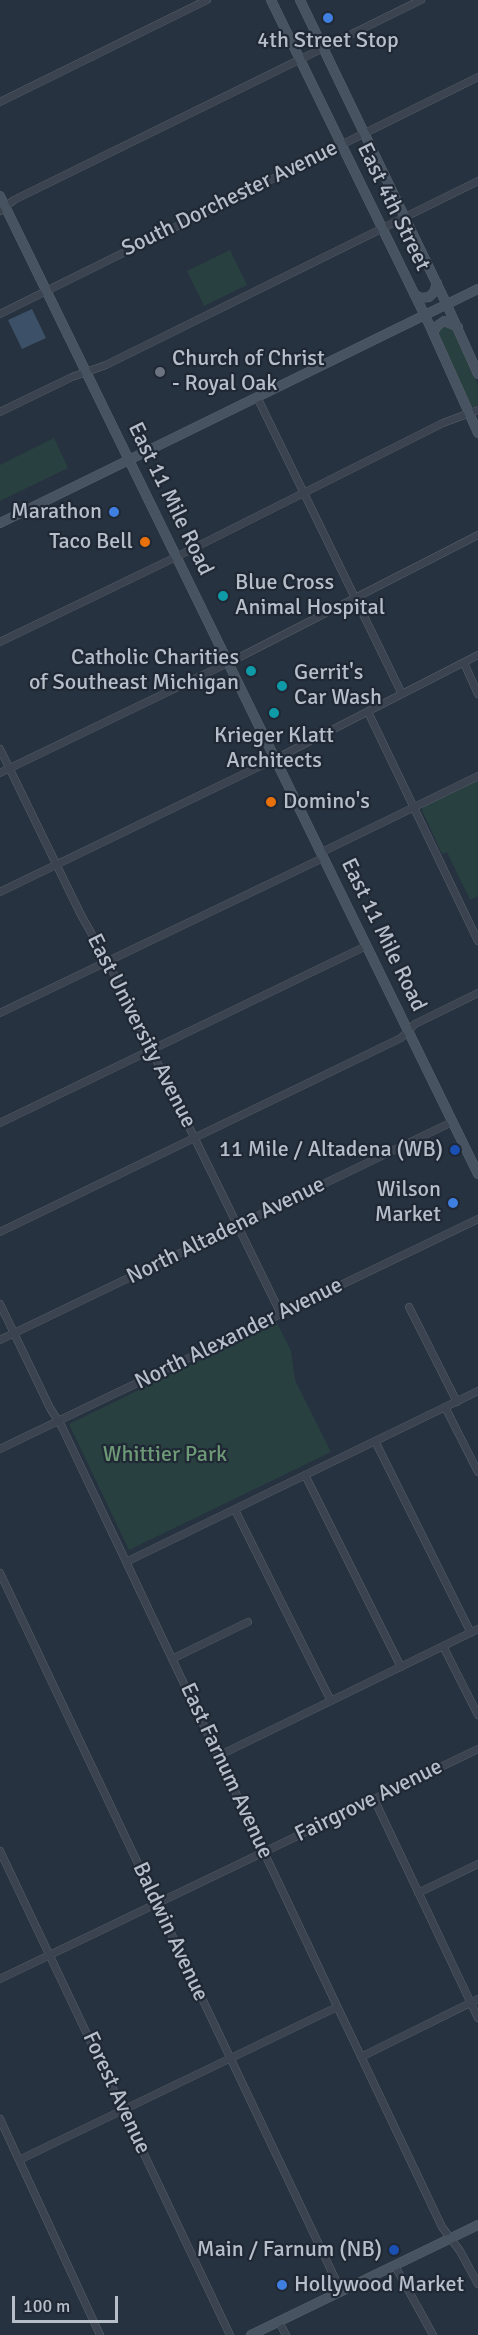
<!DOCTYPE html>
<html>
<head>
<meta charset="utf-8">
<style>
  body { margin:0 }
  #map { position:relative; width:478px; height:2335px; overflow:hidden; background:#26323f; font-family:Signika,sans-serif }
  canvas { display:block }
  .scale { position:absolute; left:12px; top:2296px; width:106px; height:27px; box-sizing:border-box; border:3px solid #b6bec9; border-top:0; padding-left:8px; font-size:18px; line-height:21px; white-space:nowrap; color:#b6bec9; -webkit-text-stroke:4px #1f2834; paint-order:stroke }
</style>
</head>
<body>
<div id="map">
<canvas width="478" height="2335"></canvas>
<div class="scale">100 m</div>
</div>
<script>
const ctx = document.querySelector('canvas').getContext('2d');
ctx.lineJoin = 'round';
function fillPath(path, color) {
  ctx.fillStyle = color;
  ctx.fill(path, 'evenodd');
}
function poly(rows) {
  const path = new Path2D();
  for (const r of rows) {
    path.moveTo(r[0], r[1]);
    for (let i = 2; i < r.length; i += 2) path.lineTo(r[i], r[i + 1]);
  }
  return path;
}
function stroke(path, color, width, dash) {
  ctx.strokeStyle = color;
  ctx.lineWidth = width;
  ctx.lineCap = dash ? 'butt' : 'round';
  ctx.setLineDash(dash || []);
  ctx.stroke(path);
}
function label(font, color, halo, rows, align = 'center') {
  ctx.font = font + ' Signika,sans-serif';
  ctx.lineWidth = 4.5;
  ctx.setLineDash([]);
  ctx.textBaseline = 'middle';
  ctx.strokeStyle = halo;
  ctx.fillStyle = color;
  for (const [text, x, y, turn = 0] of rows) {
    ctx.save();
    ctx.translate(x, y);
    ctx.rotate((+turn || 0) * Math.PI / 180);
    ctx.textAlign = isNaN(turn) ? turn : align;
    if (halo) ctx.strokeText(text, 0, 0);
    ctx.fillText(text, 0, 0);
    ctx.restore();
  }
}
fillPath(poly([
  [230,250,247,285,204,306,187,271],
  [442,325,452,326,478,384,478,405,473,407,469,404,438,334,438,329],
  [54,438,68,468,0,501,0,465],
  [478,780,478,896,470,900,447,852,442,854,422,810,424,806],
  [277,1323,291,1351,295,1380,331,1452,129,1550,69,1424]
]), '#294041');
fillPath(poly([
  [32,309,46,338,22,349,8,320]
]), '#3c5067');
const street = poly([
  [0,102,207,0],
  [0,211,14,200,421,0],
  [0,314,478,77],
  [257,397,402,694],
  [0,412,72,377,106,365,478,181],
  [0,642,176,557,443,423,478,410],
  [464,663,478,694],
  [368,712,478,941],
  [0,749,81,915,111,968,281,1314],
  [0,773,238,658,478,535],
  [320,853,478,776],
  [0,892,283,755,478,655],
  [0,1013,323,858],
  [0,1123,366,946],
  [0,1232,401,1038,415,1024,478,993],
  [0,1304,50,1408,62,1427,442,2227,460,2251,478,2284],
  [409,1307,457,1402],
  [0,1340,452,1122],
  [445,1407,478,1472],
  [375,1441,471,1633],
  [0,1449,478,1219],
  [305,1475,401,1667],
  [235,1510,331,1701],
  [126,1562,478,1391],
  [0,1573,341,2291],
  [443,1646,478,1715],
  [172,1659,248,1622],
  [218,1756,478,1629],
  [374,1799,478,2018],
  [0,1851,230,2335],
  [418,1893,478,1864],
  [0,1979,478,1749],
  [361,2057,478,1999],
  [0,2119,100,2335],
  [19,2160,337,2007],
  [395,2266,433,2335],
  [279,2322,286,2335]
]);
const secondary = poly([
  [271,0,429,324,478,433],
  [300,0,447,305,478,374],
  [0,196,478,1174],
  [414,294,421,298,429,297,434,292,437,283],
  [433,333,437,326,444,321,458,327],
  [0,523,478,289],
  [251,2335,478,2225]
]);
stroke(street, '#58616c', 8);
stroke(secondary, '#58616c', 10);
stroke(street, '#3a434f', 7);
stroke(secondary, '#485361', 9);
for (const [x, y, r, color] of [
  [328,18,6,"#3f7fe0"],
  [160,372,6,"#6b7280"],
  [114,512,6,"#3f7fe0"],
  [145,542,6,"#e8710a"],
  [223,596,6,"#0f9aa8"],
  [251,671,6,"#0f9aa8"],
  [282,686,6,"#0f9aa8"],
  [274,713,6,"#0f9aa8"],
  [271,802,6,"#e8710a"],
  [455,1150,6,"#1a4fb4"],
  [453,1203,6,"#3f7fe0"],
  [394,2250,6,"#1a4fb4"],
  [282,2285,6,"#3f7fe0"]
]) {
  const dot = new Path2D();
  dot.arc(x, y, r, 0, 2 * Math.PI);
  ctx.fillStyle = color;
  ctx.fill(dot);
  stroke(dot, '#1f2834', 2);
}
label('22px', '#b6bec9', '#1f2834', [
  ["4th Street Stop",328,41,"center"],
  ["Church of Christ",172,359,"left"],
  ["- Royal Oak",172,384,"left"],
  ["Marathon",102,512],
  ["Taco Bell",133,542],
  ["Blue Cross",235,583,"left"],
  ["Animal Hospital",235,608,"left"],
  ["Catholic Charities",239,658],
  ["of Southeast Michigan",239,683],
  ["Gerrit's",294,673,"left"],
  ["Car Wash",294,698,"left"],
  ["Krieger Klatt",274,736,"center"],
  ["Architects",274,761,"center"],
  ["Domino's",283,802,"left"],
  ["11 Mile / Altadena (WB)",443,1150],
  ["Wilson",441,1190],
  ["Market",441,1215],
  ["Main / Farnum (NB)",382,2250],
  ["Hollywood Market",294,2285,"left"]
], 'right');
label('22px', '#b6bec9', '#1f2834', [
  ["South Dorchester Avenue",230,199,-26],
  ["East 4th Street",393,207,64],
  ["East 11 Mile Road",170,499,64],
  ["East 11 Mile Road",383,935,64],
  ["East University Avenue",141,1031,63],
  ["North Altadena Avenue",226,1231,-26],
  ["North Alexander Avenue",239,1334,-26],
  ["East Farnum Avenue",226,1771,65],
  ["Fairgrove Avenue",369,1801,-26],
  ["Baldwin Avenue",170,1932,65],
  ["Forest Avenue",116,2093,65]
]);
label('22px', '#6e9976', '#1f2834', [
  ["Whittier Park",165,1455]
]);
</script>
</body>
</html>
